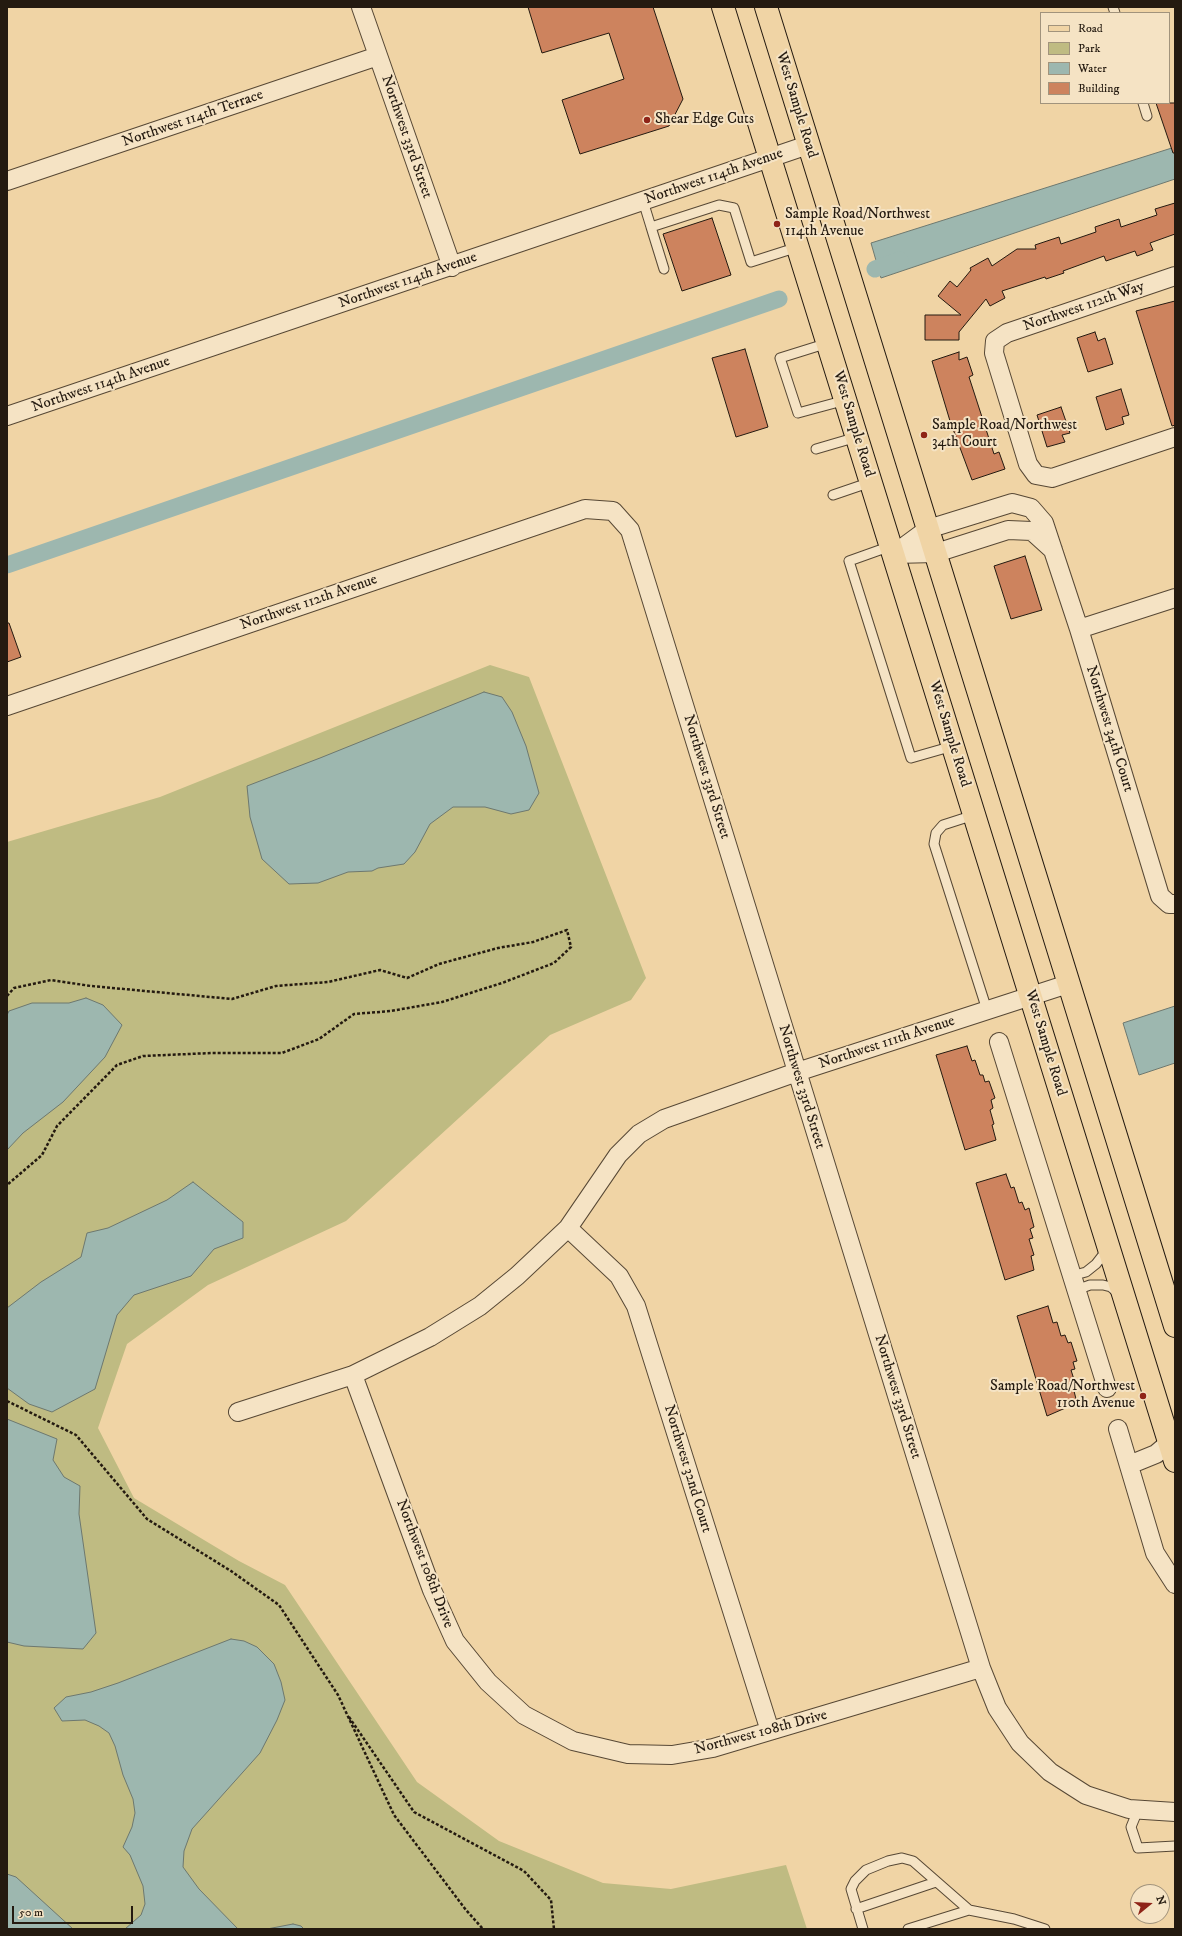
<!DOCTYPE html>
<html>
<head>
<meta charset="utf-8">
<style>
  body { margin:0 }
  #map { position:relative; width:1182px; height:1936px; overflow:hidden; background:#f0d4a5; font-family:"IM FELL DW Pica",serif }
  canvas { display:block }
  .frame { position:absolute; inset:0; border:8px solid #241a10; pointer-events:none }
  .legend { position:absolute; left:1040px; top:12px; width:130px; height:92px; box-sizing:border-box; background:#f5e3c4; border:1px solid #a1937c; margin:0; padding:5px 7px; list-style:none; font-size:12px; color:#241a10 }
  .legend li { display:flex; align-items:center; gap:8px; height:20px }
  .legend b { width:20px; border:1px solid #a1937c }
  .north { position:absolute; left:1130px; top:1884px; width:40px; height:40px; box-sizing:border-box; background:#f5e3c4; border:1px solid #a1937c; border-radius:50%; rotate:72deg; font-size:11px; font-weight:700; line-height:16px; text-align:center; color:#241a10 }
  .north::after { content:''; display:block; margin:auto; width:14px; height:18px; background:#8f2418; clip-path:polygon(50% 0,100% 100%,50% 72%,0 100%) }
  .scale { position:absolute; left:12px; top:1906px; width:121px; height:18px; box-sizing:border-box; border:2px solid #241a10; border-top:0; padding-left:5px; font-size:12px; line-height:14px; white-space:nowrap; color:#241a10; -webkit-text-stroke:3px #f5e3c4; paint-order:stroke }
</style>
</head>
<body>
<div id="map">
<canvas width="1182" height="1936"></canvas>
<div class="frame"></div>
<ul class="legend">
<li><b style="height:5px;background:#f0d4a5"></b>Road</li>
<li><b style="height:11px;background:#bfbb82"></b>Park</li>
<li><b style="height:11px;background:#9db7af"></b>Water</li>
<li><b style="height:11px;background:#cd835e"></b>Building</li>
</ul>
<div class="north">N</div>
<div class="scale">50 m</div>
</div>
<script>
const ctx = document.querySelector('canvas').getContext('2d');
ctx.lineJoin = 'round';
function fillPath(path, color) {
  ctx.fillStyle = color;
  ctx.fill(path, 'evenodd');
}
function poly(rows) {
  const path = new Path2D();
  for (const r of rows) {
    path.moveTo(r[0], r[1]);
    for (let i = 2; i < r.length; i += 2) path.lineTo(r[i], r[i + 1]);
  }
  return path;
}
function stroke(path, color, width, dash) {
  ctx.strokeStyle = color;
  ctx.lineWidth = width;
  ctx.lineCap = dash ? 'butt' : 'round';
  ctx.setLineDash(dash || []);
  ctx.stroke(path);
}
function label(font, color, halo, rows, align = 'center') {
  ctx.font = font + ' "IM FELL DW Pica",serif';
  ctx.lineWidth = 4;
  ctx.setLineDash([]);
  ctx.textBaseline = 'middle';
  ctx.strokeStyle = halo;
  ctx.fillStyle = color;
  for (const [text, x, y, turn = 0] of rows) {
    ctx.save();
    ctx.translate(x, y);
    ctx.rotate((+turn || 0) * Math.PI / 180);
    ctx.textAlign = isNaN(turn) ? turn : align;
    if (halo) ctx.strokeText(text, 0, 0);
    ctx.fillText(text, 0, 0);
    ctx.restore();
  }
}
fillPath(poly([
  [490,665,529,677,646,978,631,1000,550,1035,346,1221,208,1285,127,1344,98,1428,134,1498,239,1561,285,1585,417,1782,499,1841,603,1883,671,1889,786,1865,807,1929,7,1929,7,842,160,797]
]), '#bfbb82');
const water = poly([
  [1175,147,1175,179,881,278,871,243,1175,147],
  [484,692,502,697,512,712,526,746,539,793,529,810,511,814,485,807,453,807,430,824,415,852,404,864,378,868,372,871,348,872,318,883,289,884,262,859,250,817,247,786,320,758,484,692],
  [86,998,103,1005,122,1025,105,1057,63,1102,23,1133,7,1150,7,1015,9,1011,32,1003,69,1003,86,998],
  [1175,1006,1175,1063,1139,1075,1123,1023,1175,1006],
  [193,1182,243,1222,243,1238,214,1249,191,1276,134,1295,117,1315,95,1389,52,1412,29,1404,7,1388,7,1308,41,1282,81,1257,87,1233,108,1228,167,1200,193,1182],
  [7,1419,57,1439,53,1460,64,1477,80,1486,79,1514,96,1633,83,1649,24,1646,7,1642,7,1419],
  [231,1639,244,1641,257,1647,274,1664,281,1682,285,1700,277,1720,260,1753,192,1829,184,1851,183,1867,199,1889,238,1929,125,1929,141,1915,145,1904,143,1886,130,1855,123,1847,132,1827,135,1813,133,1799,123,1775,115,1746,109,1733,99,1726,85,1720,62,1721,54,1708,66,1697,91,1692,118,1683,231,1639],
  [7,1874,16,1877,73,1929,7,1929,7,1874],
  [293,1924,301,1926,304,1929,267,1929,293,1924]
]);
fillPath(water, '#9db7af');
stroke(water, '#6d786f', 1);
stroke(poly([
  [875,269,900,260],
  [7,565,779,299]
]), '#9db7af', 17);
const building = poly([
  [528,7,653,7,683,99,669,126,580,154,562,100,624,79,609,33,542,53,528,7],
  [1156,103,1175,103,1175,153,1173,153,1156,103],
  [1175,203,1175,234,1150,243,1153,250,1137,256,1135,251,1106,261,1104,256,1063,271,1064,273,1046,279,1045,277,1002,291,1005,298,990,306,986,299,959,332,959,340,925,340,925,315,961,315,938,296,950,281,957,287,971,270,970,268,988,258,992,266,1017,249,1036,249,1035,245,1059,237,1061,244,1096,232,1095,227,1119,219,1121,227,1157,215,1155,209,1175,203],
  [712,218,731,275,682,291,663,234,712,218],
  [1175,301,1175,425,1172,426,1136,311,1175,301],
  [1095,332,1098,341,1105,338,1113,364,1088,372,1077,338,1095,332],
  [745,349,768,427,736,437,712,358,745,349],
  [959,352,959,360,967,357,973,375,969,377,994,454,999,452,1005,469,972,480,950,421,932,361,959,352],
  [1121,389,1129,415,1122,417,1124,424,1106,430,1096,397,1121,389],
  [1061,407,1070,433,1062,435,1065,442,1047,447,1037,415,1061,407],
  [1025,556,1042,610,1011,619,994,566,1025,556],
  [7,623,9,623,21,657,7,662,7,623],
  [967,1046,972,1061,975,1060,980,1075,983,1075,985,1082,989,1081,995,1098,991,1100,993,1108,990,1110,994,1124,992,1125,996,1140,965,1150,936,1055,967,1046],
  [1006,1174,1011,1188,1014,1187,1019,1203,1022,1202,1025,1210,1029,1208,1034,1227,1030,1229,1033,1238,1029,1239,1034,1255,1031,1256,1034,1270,1005,1280,976,1183,1006,1174],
  [1048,1306,1053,1323,1057,1322,1061,1336,1065,1335,1068,1343,1071,1342,1077,1361,1073,1362,1075,1369,1071,1370,1076,1386,1073,1387,1077,1403,1047,1416,1017,1316,1048,1306]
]);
fillPath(building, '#cd835e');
stroke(building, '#241a10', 1);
const lane = poly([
  [1113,7,1115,13],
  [1143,103,1147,116],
  [643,201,651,227],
  [664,269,651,227,719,205,734,208,751,262,798,247],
  [828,343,780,358,798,413,846,400],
  [816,449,857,437],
  [833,495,871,482],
  [891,546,849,561,911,758,953,746],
  [974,815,943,825,936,833,934,844,987,1010],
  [1071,1276,1086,1272,1096,1264,1103,1255,1104,1248],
  [1076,1290,1090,1285,1103,1285,1111,1287,1119,1294],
  [1138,1810,1131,1827,1138,1848,1175,1846],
  [856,1909,936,1882],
  [863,1929,851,1889,855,1881,866,1870,888,1861,902,1858,913,1861,969,1910],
  [908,1929,969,1910,1014,1919,1045,1929]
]);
const street = poly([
  [361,7,452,267],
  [7,181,378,56],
  [1175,276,1007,333,995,341,994,353,1028,464,1036,475,1052,478,1175,437],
  [7,416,808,145],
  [894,554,928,529,1012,503,1031,508,1044,523,1079,629,1160,896,1169,904,1175,904],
  [894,554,936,553,1008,530,1032,531,1053,550],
  [1079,629,1175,598],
  [7,706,585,509,613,511,630,530,981,1668],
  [999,1042,1107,1388],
  [568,1228,619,1276,636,1306,770,1731],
  [353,1375,432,1590,455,1641,488,1682,524,1715,573,1741,628,1754,672,1755,713,1748,981,1668,997,1708,1020,1743,1050,1772,1086,1795,1129,1809,1175,1812],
  [238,1412,353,1375,430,1337,480,1306,517,1276,568,1228,618,1155,639,1134,664,1119,797,1072,1068,984],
  [1118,1429,1155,1553,1175,1584],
  [1129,1465,1156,1454,1169,1443]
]);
const primary = poly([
  [723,7,1175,1461],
  [766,7,1175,1326]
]);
stroke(lane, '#574835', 11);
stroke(street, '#574835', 20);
stroke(primary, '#241a10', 24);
stroke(poly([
  [7,996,14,988,51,980,91,986,232,999,276,986,328,982,380,970,407,978,439,964,498,948,533,942,567,930,571,947,554,963,502,983,442,1002,391,1011,354,1014,319,1039,282,1053,212,1053,143,1056,117,1065,57,1126,42,1155,7,1185],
  [7,1401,76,1435,147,1519,231,1571,279,1605,338,1695,394,1815,466,1910,483,1929],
  [349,1717,414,1812,524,1871,551,1900,554,1929]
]), '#241a10', 2.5, [3, 2]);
stroke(lane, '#f5e3c4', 9);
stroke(street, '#f5e3c4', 18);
stroke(primary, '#f0d4a5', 22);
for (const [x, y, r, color] of [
  [647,120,4,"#8f2418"],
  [777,224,4,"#8f2418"],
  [924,435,4,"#8f2418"],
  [1143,1396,4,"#8f2418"]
]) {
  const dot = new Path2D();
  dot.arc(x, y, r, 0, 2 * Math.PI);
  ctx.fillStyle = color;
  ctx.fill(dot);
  stroke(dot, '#f5e3c4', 1.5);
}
label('15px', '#241a10', '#f5e3c4', [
  ["West Sample Road",796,105,73],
  ["Northwest 114th Terrace",193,119,-19],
  ["Northwest 33rd Street",406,137,71],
  ["Northwest 114th Avenue",714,177,-19],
  ["Northwest 114th Avenue",408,281,-19],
  ["Northwest 112th Way",1084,307,-19],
  ["Northwest 114th Avenue",101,385,-19],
  ["West Sample Road",853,424,73],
  ["Northwest 112th Avenue",309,603,-19],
  ["Northwest 34th Court",1109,729,73],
  ["West Sample Road",949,734,73],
  ["Northwest 33rd Street",706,777,73],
  ["Northwest 111th Avenue",887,1043,-18],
  ["West Sample Road",1045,1043,73],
  ["Northwest 33rd Street",801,1087,73],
  ["Northwest 33rd Street",897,1397,73],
  ["Northwest 32nd Court",687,1469,73],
  ["Northwest 108th Drive",424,1564,69],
  ["Northwest 108th Drive",761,1733,-15]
]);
label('15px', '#241a10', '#f5e3c4', [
  ["Shear Edge Cuts",655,120],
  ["Sample Road/Northwest",785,215],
  ["114th Avenue",785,232],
  ["Sample Road/Northwest",932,426],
  ["34th Court",932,443],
  ["Sample Road/Northwest",1135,1387,"right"],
  ["110th Avenue",1135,1404,"right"]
], 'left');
</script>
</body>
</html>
